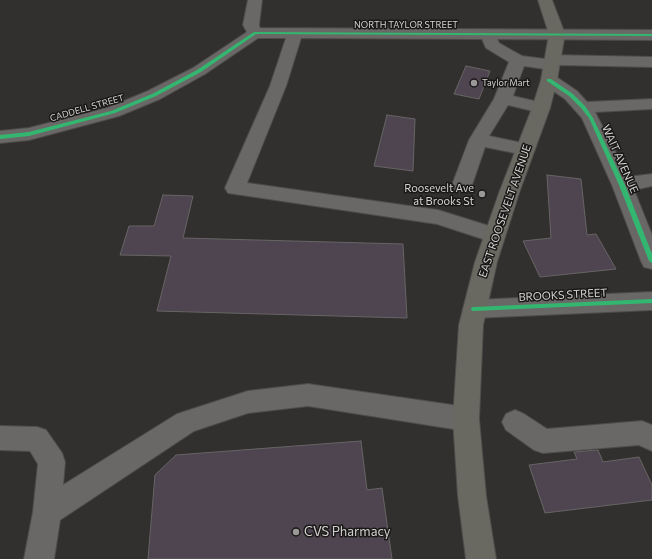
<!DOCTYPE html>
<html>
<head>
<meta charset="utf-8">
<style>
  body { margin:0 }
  canvas { display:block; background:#32302e }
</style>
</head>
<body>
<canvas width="652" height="559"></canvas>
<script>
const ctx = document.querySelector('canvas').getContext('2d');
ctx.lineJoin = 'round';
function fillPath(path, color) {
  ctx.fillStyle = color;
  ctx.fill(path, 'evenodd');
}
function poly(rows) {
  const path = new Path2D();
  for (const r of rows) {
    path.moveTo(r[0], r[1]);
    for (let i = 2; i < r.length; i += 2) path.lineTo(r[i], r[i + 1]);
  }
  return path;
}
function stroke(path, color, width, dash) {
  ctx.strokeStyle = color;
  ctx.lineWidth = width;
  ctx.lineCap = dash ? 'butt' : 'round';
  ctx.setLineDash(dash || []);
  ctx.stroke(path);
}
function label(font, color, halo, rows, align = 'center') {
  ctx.font = font + ' Commissioner,sans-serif';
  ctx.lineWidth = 3;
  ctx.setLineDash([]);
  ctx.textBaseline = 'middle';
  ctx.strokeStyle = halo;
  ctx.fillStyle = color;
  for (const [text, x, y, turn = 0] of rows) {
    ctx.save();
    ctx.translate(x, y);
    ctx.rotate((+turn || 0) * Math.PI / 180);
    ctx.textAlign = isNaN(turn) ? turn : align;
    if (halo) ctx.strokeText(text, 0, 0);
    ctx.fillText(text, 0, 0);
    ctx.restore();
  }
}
const building = poly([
  [466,66,490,71,479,99,454,94,466,66],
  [387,115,415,119,413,171,374,166,387,115],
  [547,175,581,179,587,235,596,234,616,269,540,277,523,241,551,238,547,175],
  [163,195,193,196,183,238,403,244,407,318,157,311,171,256,120,255,129,226,154,226,163,195],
  [361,441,367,490,382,488,392,559,148,559,155,475,176,455,361,441],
  [598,450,603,462,639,457,652,485,652,500,545,513,529,465,577,459,574,452,598,450]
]);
fillPath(building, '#4f4550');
stroke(building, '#666464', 1);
const minor = poly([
  [248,0,262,0,259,25,260,28,652,30,652,40,497,39,499,43,522,56,545,59,546,57,552,55,652,57,652,67,559,65,557,68,551,70,524,66,513,96,547,104,550,108,547,112,541,113,508,105,489,136,532,145,534,149,532,153,525,155,485,147,472,185,469,190,462,192,455,190,452,185,469,140,494,99,509,62,486,48,482,39,301,38,286,86,247,183,438,210,502,230,505,235,502,240,495,243,437,224,228,193,225,188,270,86,286,38,258,38,205,74,160,99,119,116,29,140,0,143,0,131,29,128,107,108,148,91,193,68,247,32,243,25,248,0],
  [549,75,555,76,577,91,587,102,652,99,652,109,595,112,628,177,652,174,652,186,634,190,652,235,652,269,644,267,641,261,612,185,582,118,565,99,543,84,541,80,543,76,549,75],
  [652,292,652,310,474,318,466,315,463,309,466,303,474,300,652,292],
  [308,384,466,407,475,411,479,419,475,427,466,431,308,406,248,413,194,431,60,520,54,559,24,559,33,512,38,464,30,451,0,450,0,426,37,427,46,430,62,453,65,462,63,485,177,414,248,391,308,384],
  [515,410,524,414,547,429,642,421,652,425,652,451,639,445,543,453,534,450,506,430,502,422,506,414,515,410]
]);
const major = poly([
  [538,0,552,0,565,34,557,80,550,108,519,193,497,262,483,325,479,419,486,496,496,559,466,559,458,496,453,419,459,325,475,262,499,193,532,108,541,80,549,34,538,0]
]);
stroke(minor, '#4e4c4b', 2);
stroke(major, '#4e4c4b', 2);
fillPath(minor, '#696867');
fillPath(major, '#696961');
fillPath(poly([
  [254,32,652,34,652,36,256,34,201,72,156,96,115,113,29,136,0,139,0,135,29,132,111,111,152,94,197,70,254,32],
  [547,79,551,79,573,94,585,106,593,118,625,185,652,254,652,263,649,261,619,185,589,118,581,108,569,96,547,81,547,79],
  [652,299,652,303,474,311,472,311,471,309,472,307,474,307,652,299]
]), '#33b770');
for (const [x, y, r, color] of [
  [474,83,4,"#9b9997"],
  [482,194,4,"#9b9997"],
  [296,532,4,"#9b9997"]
]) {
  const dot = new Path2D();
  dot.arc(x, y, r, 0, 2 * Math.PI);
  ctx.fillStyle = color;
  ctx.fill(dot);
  stroke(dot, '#191817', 1.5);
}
label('9px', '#d4d2d0', '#191817', [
  ["NORTH TAYLOR STREET",406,25],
  ["CADDELL STREET",87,108,-16]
]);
label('9px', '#d4d2d0', '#191817', [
  ["Taylor Mart",482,83]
], 'left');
label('11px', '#d4d2d0', '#191817', [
  ["WAIT AVENUE",620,159,66],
  ["EAST ROOSEVELT AVENUE",505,211,-71],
  ["BROOKS STREET",563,295,-3]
]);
label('11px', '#d4d2d0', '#191817', [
  ["Roosevelt Ave",474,188],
  ["at Brooks St",474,201]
], 'right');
label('13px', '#d4d2d0', '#191817', [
  ["CVS Pharmacy",304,532]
], 'left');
</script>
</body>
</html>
